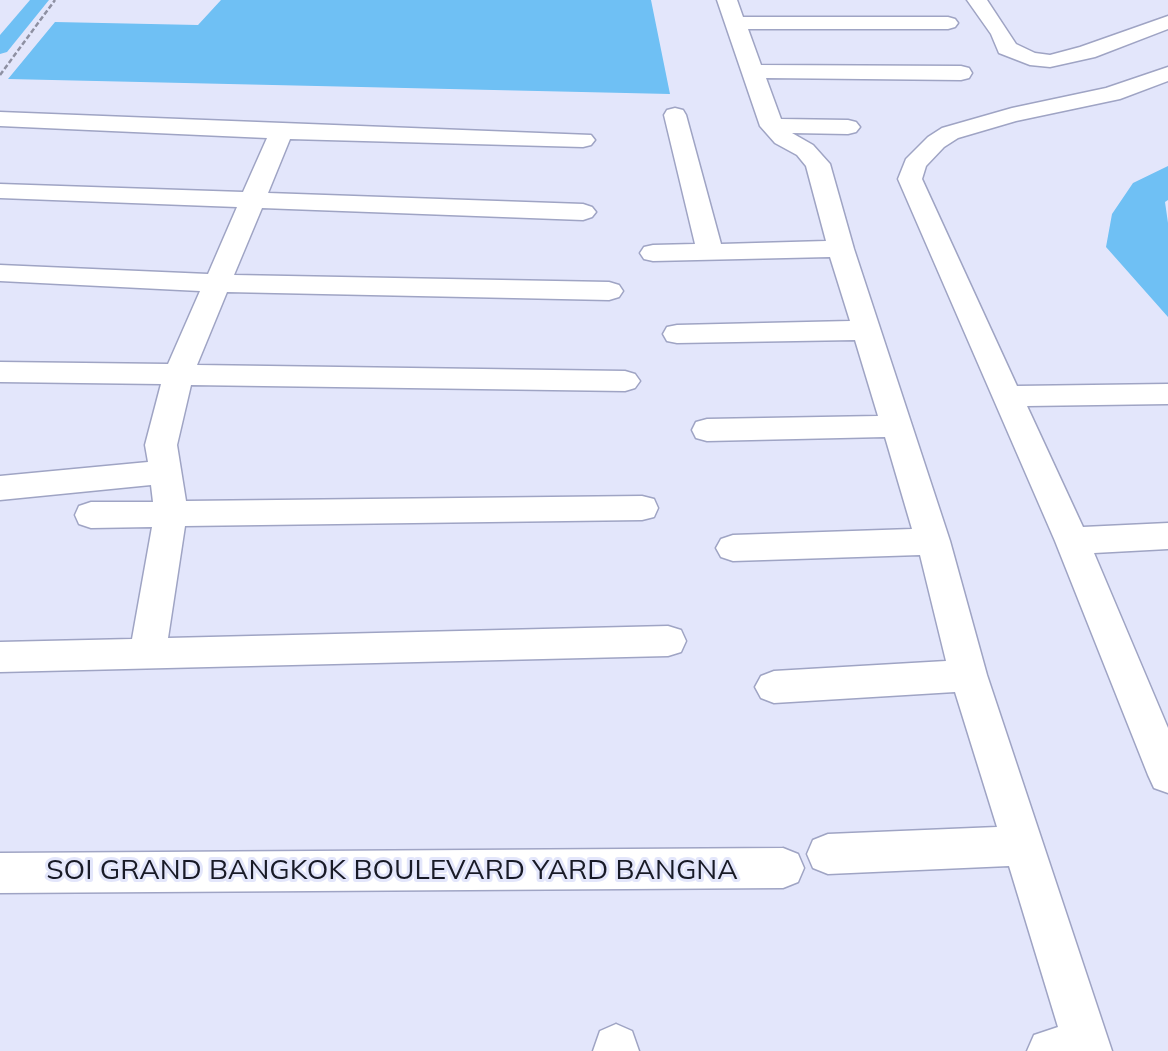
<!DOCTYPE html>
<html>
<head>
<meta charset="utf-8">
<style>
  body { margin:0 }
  canvas { display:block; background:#e3e6fb }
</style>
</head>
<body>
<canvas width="1168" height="1051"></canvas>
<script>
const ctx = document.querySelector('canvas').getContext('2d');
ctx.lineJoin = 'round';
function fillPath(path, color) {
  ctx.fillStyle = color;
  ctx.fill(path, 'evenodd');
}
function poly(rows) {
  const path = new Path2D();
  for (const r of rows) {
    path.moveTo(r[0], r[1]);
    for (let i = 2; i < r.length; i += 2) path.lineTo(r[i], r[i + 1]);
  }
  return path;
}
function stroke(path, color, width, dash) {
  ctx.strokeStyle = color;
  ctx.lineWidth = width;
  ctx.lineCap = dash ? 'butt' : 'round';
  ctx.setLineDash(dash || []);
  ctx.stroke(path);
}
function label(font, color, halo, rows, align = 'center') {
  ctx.font = font + ' Mulish,sans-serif';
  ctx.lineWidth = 6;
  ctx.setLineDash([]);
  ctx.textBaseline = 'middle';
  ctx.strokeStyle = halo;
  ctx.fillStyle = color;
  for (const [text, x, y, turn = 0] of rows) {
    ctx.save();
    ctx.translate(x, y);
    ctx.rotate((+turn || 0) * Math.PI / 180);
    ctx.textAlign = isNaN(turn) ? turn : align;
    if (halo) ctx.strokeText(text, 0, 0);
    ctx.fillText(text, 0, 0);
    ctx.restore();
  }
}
fillPath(poly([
  [221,0,651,0,670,94,8,79,55,22,198,25],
  [1168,166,1168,200,1165,202,1168,223,1168,317,1106,247,1112,214,1133,183]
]), '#6fc0f4');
fillPath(poly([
  [30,0,49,0,7,52,0,54,0,35,30,0]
]), '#6fc0f4');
const minor = poly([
  [717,0,737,0,743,17,948,17,955,19,958,23,955,27,948,29,748,29,761,65,961,66,969,68,972,73,969,78,961,80,766,78,781,119,848,120,856,122,860,127,856,132,848,134,792,133,813,145,830,164,854,249,950,541,987,675,1112,1051,1027,1051,1034,1035,1058,1027,1009,866,828,874,813,868,807,854,813,840,828,834,997,827,955,692,774,703,761,698,755,687,761,676,774,671,946,661,920,555,733,561,721,557,716,548,721,539,733,535,912,529,885,437,707,441,696,438,692,430,696,422,707,419,878,416,855,340,677,343,667,341,663,334,667,327,677,325,850,321,830,257,653,261,644,259,640,253,644,247,653,245,695,244,664,115,667,110,675,108,683,110,686,115,721,244,826,241,806,166,797,155,775,143,760,126,717,0],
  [967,0,987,0,1016,44,1035,53,1050,55,1080,47,1168,16,1168,29,1095,57,1050,67,1030,65,999,53,991,34,967,0],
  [1168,67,1168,81,1120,99,1016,121,958,138,944,147,926,166,922,179,1017,386,1168,384,1168,404,1027,406,1083,527,1168,523,1168,549,1094,553,1168,728,1168,793,1154,788,1148,775,1055,541,898,179,906,159,928,137,942,128,1012,108,1106,88,1168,67],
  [0,112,591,135,595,140,591,145,583,147,290,139,268,193,583,204,592,207,596,212,592,217,583,220,262,208,234,275,609,282,619,285,623,291,619,297,609,300,227,292,197,365,625,371,635,374,640,381,635,388,625,391,191,385,177,445,186,501,642,496,654,499,658,508,654,517,642,520,185,526,168,638,668,626,681,630,686,641,681,652,668,656,0,672,0,642,132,639,152,527,91,528,79,524,75,515,79,506,91,502,153,502,151,485,0,500,0,476,148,462,145,445,161,384,0,382,0,362,168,364,200,291,0,281,0,265,208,274,237,207,0,198,0,184,243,192,267,138,0,126,0,112],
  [783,848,798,854,804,868,798,882,783,888,0,893,0,853,783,848],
  [616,1024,632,1031,639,1051,593,1051,600,1031,616,1024]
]);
stroke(minor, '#9fa4c4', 3);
stroke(poly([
  [0,75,55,0]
]), '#8e90a2', 2.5, [5, 2.5]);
fillPath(minor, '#fff');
label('28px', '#181a26', '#e3e6fb', [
  ["SOI GRAND BANGKOK BOULEVARD YARD BANGNA",392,871]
]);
</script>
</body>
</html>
